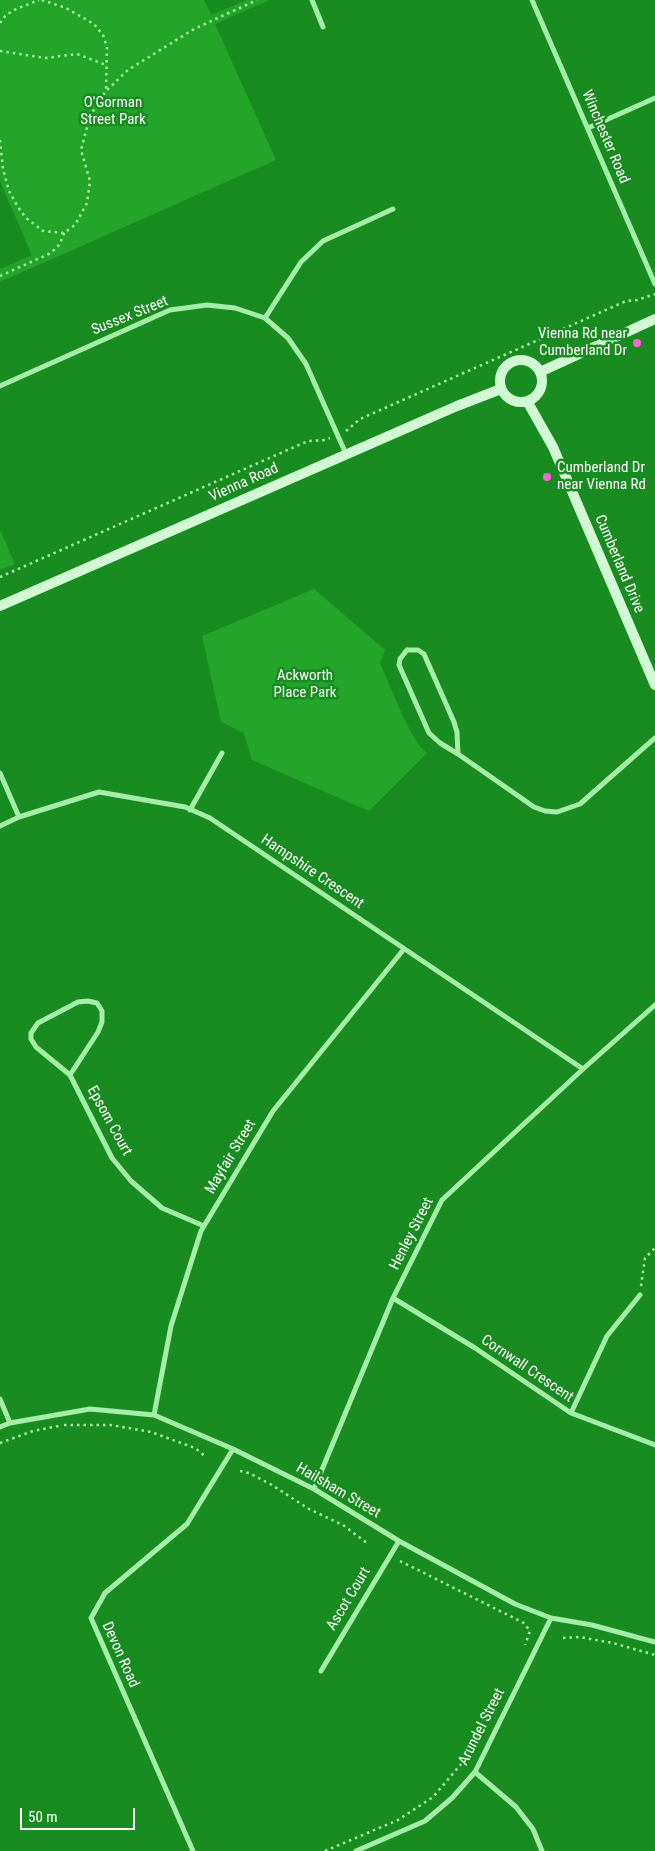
<!DOCTYPE html>
<html>
<head>
<meta charset="utf-8">
<style>
  body { margin:0 }
  #map { position:relative; width:655px; height:1851px; overflow:hidden; background:#198c21; font-family:"Roboto Condensed",sans-serif }
  canvas { display:block }
  .scale { position:absolute; left:20px; top:1808px; width:115px; height:22px; box-sizing:border-box; border:2px solid #fff; border-top:0; padding-left:6px; font-size:15px; line-height:18px; white-space:nowrap; color:#fff; -webkit-text-stroke:4px #198c21; paint-order:stroke }
</style>
</head>
<body>
<div id="map">
<canvas width="655" height="1851"></canvas>
<div class="scale">50 m</div>
</div>
<script>
const ctx = document.querySelector('canvas').getContext('2d');
ctx.lineJoin = 'round';
function fillPath(path, color) {
  ctx.fillStyle = color;
  ctx.fill(path, 'evenodd');
}
function poly(rows) {
  const path = new Path2D();
  for (const r of rows) {
    if (r.length === 3) {
      path.moveTo(r[0] + r[2], r[1]);
      path.arc(r[0], r[1], r[2], 0, 2 * Math.PI);
      continue;
    }
    path.moveTo(r[0], r[1]);
    for (let i = 2; i < r.length; i += 2) path.lineTo(r[i], r[i + 1]);
  }
  return path;
}
function stroke(path, color, width, dash) {
  ctx.strokeStyle = color;
  ctx.lineWidth = width;
  ctx.lineCap = dash ? 'butt' : 'round';
  ctx.setLineDash(dash || []);
  ctx.stroke(path);
}
function label(font, color, halo, rows, align = 'center') {
  ctx.font = font + ' "Roboto Condensed",sans-serif';
  ctx.lineWidth = 5;
  ctx.setLineDash([]);
  ctx.textBaseline = 'middle';
  ctx.strokeStyle = halo;
  ctx.fillStyle = color;
  for (const [text, x, y, turn = 0] of rows) {
    ctx.save();
    ctx.translate(x, y);
    ctx.rotate((+turn || 0) * Math.PI / 180);
    ctx.textAlign = isNaN(turn) ? turn : align;
    if (halo) ctx.strokeText(text, 0, 0);
    ctx.fillText(text, 0, 0);
    ctx.restore();
  }
}
fillPath(poly([
  [0,0,204,0,211,15,247,0,269,0,215,24,276,160,0,282,0,269,32,255,0,181],
  [0,530,15,564,0,570],
  [314,589,385,650,380,663,404,719,418,744,427,753,369,811,252,760,244,733,221,722,202,636]
]), '#22a529');
stroke(poly([
  [42,0,66,8,94,24,103,35,107,47,106,91],
  [0,23,6,15,16,9,39,0],
  [0,51,45,58,77,54,106,65],
  [0,140,3,169,9,191,18,207,26,218,43,231,64,233,75,225,87,203,90,181,81,150,90,116,106,91,128,70,194,29,257,0],
  [0,276,51,253,60,244,64,233],
  [346,431,360,419,626,301,637,300,655,294],
  [0,577,308,441,325,440,330,438],
  [641,1286,645,1258,655,1248],
  [64,1425,111,1425,151,1432,195,1448,206,1457],
  [0,1443,33,1431,59,1426],
  [240,1471,249,1473,272,1485,309,1509,343,1525,367,1543],
  [400,1561,524,1623,530,1631,525,1645],
  [563,1638,579,1637,613,1643,655,1655],
  [325,1851,398,1820,433,1797,462,1763,495,1706]
]), '#a4eea8', 2.5, [2.5, 4]);
stroke(poly([
  [312,0,323,27],
  [532,0,655,284],
  [588,128,655,98],
  [265,318,301,262,323,241,393,209],
  [0,386,170,310,207,305,235,308,265,318,288,338,306,364,346,454],
  [407,650,418,650,424,654,454,722,457,732,458,754,440,743,429,733,399,665,400,659,407,650],
  [458,754,534,807,545,811,557,812,580,804,655,738],
  [0,773,19,817],
  [190,810,222,753],
  [0,826,19,817,99,792,185,807,210,818,583,1069],
  [88,1001,97,1003,102,1011,102,1022,98,1032,70,1075,36,1047,31,1039,31,1033,38,1023,78,1002,88,1001],
  [70,1075,112,1158,131,1181,162,1208,204,1226],
  [393,1298,475,1348,571,1413,655,1445],
  [0,1399,10,1423],
  [571,1413,607,1336,640,1295],
  [154,1415,171,1326,201,1231,273,1111,404,949],
  [0,1427,10,1423,90,1409,154,1415,233,1449,314,1489,399,1541,515,1604,551,1618,592,1625,655,1642],
  [314,1489,393,1298,442,1200,583,1069,655,1005],
  [321,1671,399,1541],
  [475,1772,516,1807,533,1829,542,1851],
  [193,1851,91,1618,105,1593,187,1524,233,1449],
  [356,1851,425,1821,452,1798,475,1772,551,1618]
]), '#a4eea8', 5);
stroke(poly([
  [521,381,21],
  [540,372,655,319],
  [527,401,553,447,655,685],
  [0,606,457,406,501,389]
]), '#d1fad4', 10);
for (const [x, y, r, color] of [
  [637,343,5,"#ff61dd"],
  [547,477,5,"#ff61dd"]
]) {
  const dot = new Path2D();
  dot.arc(x, y, r, 0, 2 * Math.PI);
  ctx.fillStyle = color;
  ctx.fill(dot);
  stroke(dot, '#198c21', 2);
}
label('15px', '#fff', '#198c21', [
  ["O'Gorman",113,103],
  ["Street Park",113,120],
  ["Ackworth",305,676],
  ["Place Park",305,693]
]);
label('15px', '#fff', '#198c21', [
  ["Winchester Road",605,137,67],
  ["Sussex Street",130,316,-22],
  ["Vienna Road",244,483,-24],
  ["Cumberland Drive",619,564,67],
  ["Hampshire Crescent",312,872,34],
  ["Epsom Court",109,1121,61],
  ["Mayfair Street",231,1157,-59],
  ["Henley Street",412,1234,-63],
  ["Cornwall Crescent",527,1369,34],
  ["Hailsham Street",338,1491,30],
  ["Ascot Court",349,1599,-59],
  ["Devon Road",120,1655,66],
  ["Arundel Street",482,1727,-63]
]);
label('15px', '#fff', '#198c21', [
  ["Vienna Rd near",627,334],
  ["Cumberland Dr",627,351],
  ["Cumberland Dr",557,468,"left"],
  ["near Vienna Rd",557,485,"left"]
], 'right');
</script>
</body>
</html>
